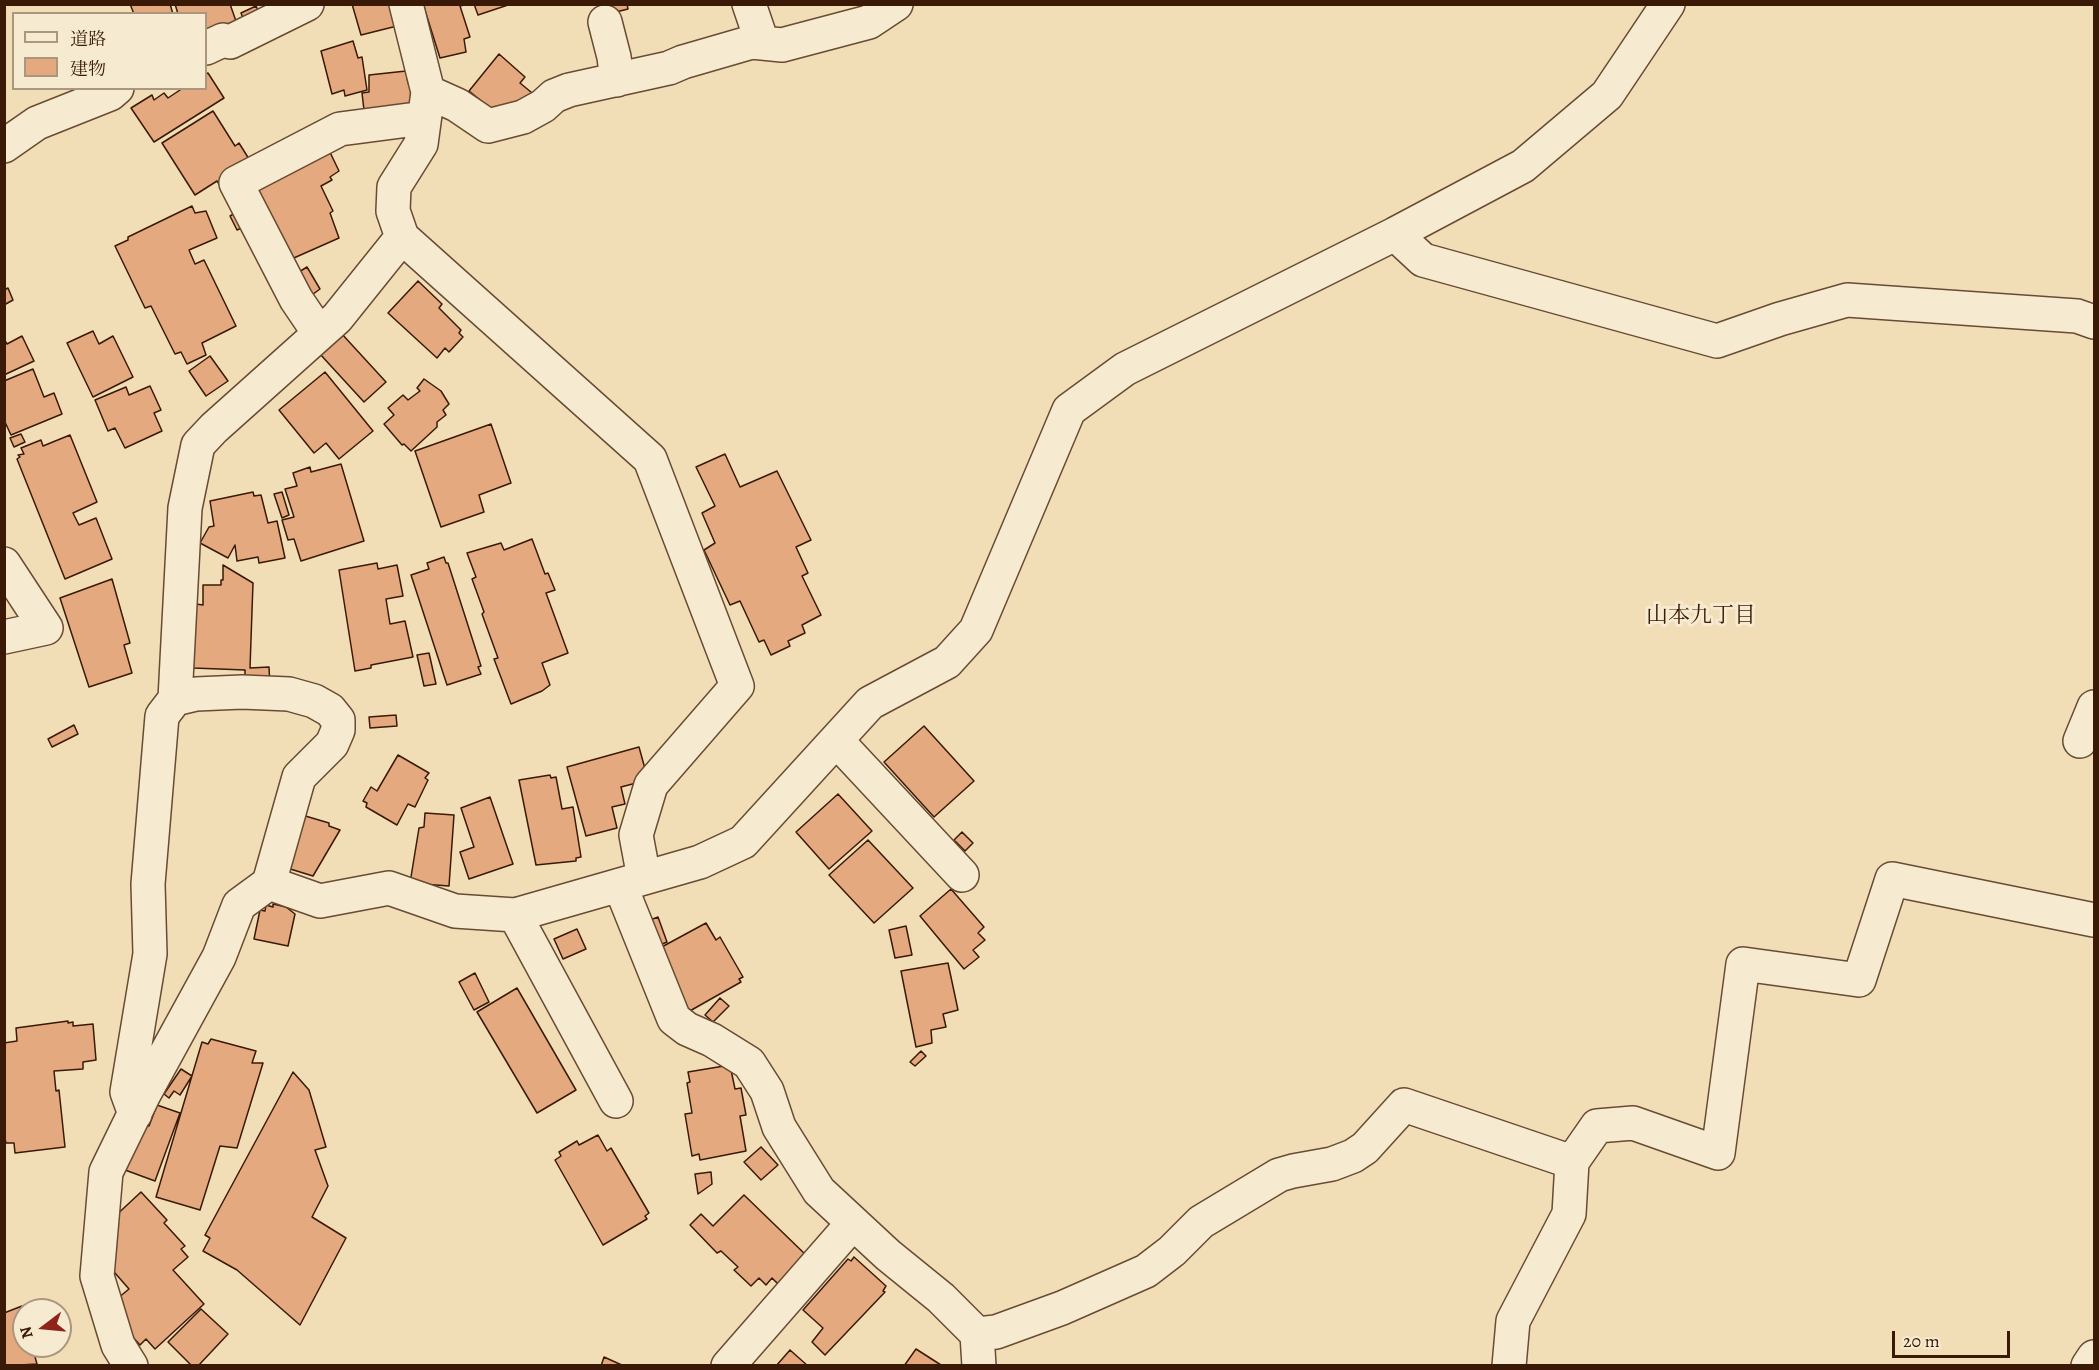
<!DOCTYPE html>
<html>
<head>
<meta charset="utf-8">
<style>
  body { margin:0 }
  #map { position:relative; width:2099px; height:1370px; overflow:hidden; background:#f1deb7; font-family:Alegreya,"Noto Serif JP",serif }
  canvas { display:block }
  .frame { position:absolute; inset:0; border:6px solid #3a1a07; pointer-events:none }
  .legend { position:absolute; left:12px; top:12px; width:195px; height:78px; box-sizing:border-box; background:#f6ead0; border:2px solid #ab9780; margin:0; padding:8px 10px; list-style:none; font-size:18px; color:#3a1a07 }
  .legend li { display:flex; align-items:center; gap:12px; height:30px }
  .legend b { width:30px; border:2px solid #ab9780 }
  .north { position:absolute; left:12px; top:1298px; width:60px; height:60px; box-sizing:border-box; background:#f6ead0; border:2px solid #ab9780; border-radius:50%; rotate:254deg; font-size:16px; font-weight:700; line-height:24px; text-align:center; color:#3a1a07 }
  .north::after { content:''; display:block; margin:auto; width:21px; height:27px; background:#8f2418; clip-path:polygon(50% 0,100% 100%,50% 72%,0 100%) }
  .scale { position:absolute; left:1892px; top:1331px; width:118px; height:27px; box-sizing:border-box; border:3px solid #3a1a07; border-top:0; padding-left:8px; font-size:18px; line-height:21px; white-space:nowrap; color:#3a1a07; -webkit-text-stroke:4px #f6ead0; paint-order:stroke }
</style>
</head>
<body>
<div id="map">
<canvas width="2099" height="1370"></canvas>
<div class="frame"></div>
<ul class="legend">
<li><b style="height:8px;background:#f6ead0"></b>道路</li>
<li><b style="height:16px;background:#e4a97f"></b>建物</li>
</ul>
<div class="north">N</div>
<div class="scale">20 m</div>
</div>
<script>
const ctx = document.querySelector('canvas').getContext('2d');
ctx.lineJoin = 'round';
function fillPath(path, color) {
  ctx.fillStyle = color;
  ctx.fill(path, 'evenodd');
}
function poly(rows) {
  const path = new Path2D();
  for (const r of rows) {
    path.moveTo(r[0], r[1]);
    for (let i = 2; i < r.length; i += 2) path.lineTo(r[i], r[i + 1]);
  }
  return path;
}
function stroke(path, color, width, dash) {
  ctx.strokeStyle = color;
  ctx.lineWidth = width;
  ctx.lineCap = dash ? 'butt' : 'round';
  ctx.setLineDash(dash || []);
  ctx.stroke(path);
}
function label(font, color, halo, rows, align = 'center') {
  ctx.font = font + ' Alegreya,"Noto Serif JP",serif';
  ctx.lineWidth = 6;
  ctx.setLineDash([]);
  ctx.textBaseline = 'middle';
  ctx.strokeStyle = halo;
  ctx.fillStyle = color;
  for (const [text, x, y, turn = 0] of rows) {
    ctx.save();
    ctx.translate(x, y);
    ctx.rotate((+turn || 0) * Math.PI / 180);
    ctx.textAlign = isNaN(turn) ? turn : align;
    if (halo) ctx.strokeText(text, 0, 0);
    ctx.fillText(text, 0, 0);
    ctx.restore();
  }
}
const building = poly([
  [130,4,170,4,173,14,134,14,130,4],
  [175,4,230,4,237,24,206,40,206,14,178,14,175,4],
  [352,4,391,4,397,26,361,35,352,4],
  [423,4,468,4,460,6,470,37,464,39,466,52,440,58,423,4],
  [474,4,511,4,478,15,474,4],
  [602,4,627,4,628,9,604,15,602,4],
  [256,6,262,19,246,26,241,13,256,6],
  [353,41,358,58,362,57,367,90,345,96,344,90,332,94,321,51,353,41],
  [499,54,525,77,520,83,537,97,495,112,469,91,499,54],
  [406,71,408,83,411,83,412,103,365,119,362,93,369,92,369,75,406,71],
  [208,73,224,98,154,142,131,108,152,95,154,100,164,93,168,98,183,88,206,88,206,74,208,73],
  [213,111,235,146,239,143,254,167,221,187,217,181,195,195,162,143,213,111],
  [327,146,339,171,330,177,332,180,321,186,333,211,330,213,339,238,287,261,249,183,327,146],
  [192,206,195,213,206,211,217,238,189,250,195,264,204,260,236,326,202,343,206,355,187,364,181,352,175,354,151,306,145,308,115,246,128,240,128,237,192,206],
  [241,210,248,225,237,230,230,216,241,210],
  [307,267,320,289,305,300,291,277,307,267],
  [418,281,442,304,439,308,461,330,459,333,463,337,449,352,445,348,437,358,388,313,418,281],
  [8,288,13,300,4,305,4,290,8,288],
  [93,331,99,344,113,336,133,377,93,397,67,343,93,331],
  [341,333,386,382,364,402,319,353,341,333],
  [22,336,34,361,4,375,4,339,7,344,22,336],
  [210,356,228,381,206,396,189,371,210,356],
  [33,369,44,397,54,393,62,414,11,435,4,420,4,381,33,369],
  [325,372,373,431,339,459,326,443,314,453,279,410,325,372],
  [424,379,441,391,449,404,443,410,446,415,437,422,437,427,411,451,404,444,402,445,384,424,394,415,388,408,403,395,408,400,420,391,417,388,424,379],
  [150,386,161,410,154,413,162,431,125,448,115,428,108,431,95,400,126,387,129,395,150,386],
  [491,424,511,483,479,495,484,512,441,527,415,451,491,424],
  [21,434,25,442,14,447,10,438,21,434],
  [70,435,97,502,73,513,79,525,96,518,112,559,65,579,17,459,20,457,18,455,24,454,21,448,41,440,43,446,70,435],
  [725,454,740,487,777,471,811,540,796,547,808,573,802,576,821,615,802,625,805,633,788,641,790,646,771,655,764,640,759,642,740,601,730,605,704,550,715,543,702,513,715,506,696,467,725,454],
  [341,464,364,541,301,561,294,539,288,540,282,520,294,517,285,489,297,486,293,473,310,467,311,472,341,464],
  [253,492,254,496,261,495,268,523,277,521,285,558,259,563,258,557,237,561,235,545,228,558,200,543,209,527,214,526,210,501,253,492],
  [282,492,289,515,282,518,274,494,282,492],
  [532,539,545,574,548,573,555,590,546,593,568,653,542,663,550,685,542,691,511,704,494,659,498,658,482,614,484,612,472,579,476,577,467,553,501,543,504,550,532,539],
  [444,557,446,563,448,563,481,666,478,667,481,674,447,685,411,575,429,569,427,563,444,557],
  [377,563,378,569,397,565,403,596,386,599,390,624,405,621,413,657,371,665,371,668,355,671,339,570,377,563],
  [223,565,253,583,250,668,269,667,270,687,245,688,245,670,193,668,196,604,203,605,203,585,221,585,221,580,223,580,223,565],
  [112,579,130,643,124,645,132,673,89,687,60,598,112,579],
  [429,653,436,684,424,686,417,655,429,653],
  [396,715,397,726,370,728,369,717,396,715],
  [74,725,78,734,52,747,48,739,74,725],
  [924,726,974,781,934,817,884,762,924,726],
  [639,747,647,776,644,781,621,787,625,804,612,807,617,828,586,836,567,767,639,747],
  [398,755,429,773,425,778,428,780,415,807,408,804,397,825,366,807,367,803,363,801,371,787,377,791,398,755],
  [550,775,551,778,556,777,562,809,573,807,581,857,576,858,576,861,536,865,519,780,550,775],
  [838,794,872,831,829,869,796,832,838,794],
  [490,797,513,864,469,879,460,852,474,847,461,808,490,797],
  [425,813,454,815,449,886,410,883,419,828,424,827,425,813],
  [302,815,329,823,329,826,340,830,313,876,287,868,302,815],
  [962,832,973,843,965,851,954,840,962,832],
  [868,840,913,888,874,923,829,875,868,840],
  [951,889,984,927,978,933,985,940,973,950,979,957,964,969,920,916,951,889],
  [273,904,286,907,295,914,288,946,254,939,260,910,265,911,266,905,273,907,273,904],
  [658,917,667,942,655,947,645,922,658,917],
  [706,923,716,940,720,937,743,977,739,979,741,982,688,1012,658,949,706,923],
  [906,926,912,955,895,958,889,930,906,926],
  [577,929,586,949,563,959,554,939,577,929],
  [948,963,958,1010,943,1014,946,1027,931,1030,932,1043,916,1047,901,971,948,963],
  [475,973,489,1002,474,1010,459,982,475,973],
  [517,988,576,1090,537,1113,477,1012,517,988],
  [720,998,729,1006,713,1022,705,1015,720,998],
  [68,1021,68,1023,73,1022,73,1026,93,1024,96,1060,83,1062,83,1069,54,1071,56,1091,59,1090,65,1147,15,1153,14,1143,6,1143,4,1134,4,1043,17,1041,16,1028,68,1021],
  [211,1039,256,1051,252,1063,263,1063,237,1148,220,1146,200,1210,156,1197,202,1042,208,1044,211,1039],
  [921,1051,926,1056,915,1066,910,1062,921,1051],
  [730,1065,735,1089,741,1088,746,1115,740,1116,746,1151,700,1160,699,1154,692,1156,685,1114,692,1113,687,1083,690,1082,688,1072,730,1065],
  [181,1069,192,1076,180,1095,174,1091,169,1098,164,1094,181,1069],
  [293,1072,309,1090,326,1147,315,1150,328,1186,312,1217,346,1238,300,1325,237,1270,203,1251,210,1238,205,1235,293,1072],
  [157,1105,180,1113,155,1181,125,1170,137,1138,140,1139,145,1125,149,1126,157,1105],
  [598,1135,607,1151,611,1148,649,1213,645,1216,647,1219,603,1245,555,1160,561,1156,559,1152,577,1141,579,1145,598,1135],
  [761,1147,778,1165,761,1180,744,1162,761,1147],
  [711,1172,712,1184,698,1194,695,1174,711,1172],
  [141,1192,167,1220,164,1223,185,1246,181,1249,188,1257,173,1270,204,1304,155,1349,146,1339,140,1345,122,1325,112,1303,129,1289,108,1265,111,1220,141,1192],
  [744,1195,807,1256,779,1285,772,1278,766,1285,759,1278,751,1286,734,1270,738,1267,721,1251,717,1253,690,1225,701,1214,713,1226,744,1195],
  [854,1257,886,1286,883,1291,885,1292,825,1355,812,1342,823,1328,803,1310,848,1259,851,1261,854,1257],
  [22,1306,24,1346,32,1346,37,1364,4,1366,4,1313,22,1306],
  [201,1309,228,1334,198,1366,192,1366,168,1342,201,1309],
  [916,1349,941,1365,904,1366,916,1349],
  [790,1350,808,1366,776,1366,790,1350],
  [604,1357,624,1366,601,1366,604,1357]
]);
fillPath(building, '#e4a97f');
stroke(building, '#3a1a07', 1.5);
const minor = poly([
  [406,4,428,92,421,144,394,187,393,211,402,237,650,459,737,686,651,785,636,835,644,878],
  [749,4,762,42],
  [605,22,614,57,617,80],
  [206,48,223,40,230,42,307,4],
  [428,92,457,105,488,126,523,117,543,106,554,96,569,90,669,68,683,62,752,42,782,45,869,22,896,4],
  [4,146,37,123,110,94,117,88],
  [1395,234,1423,260,1717,341,1780,319,1847,300,2077,316,2094,322],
  [319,333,296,299,236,183,340,129,424,118],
  [4,564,46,628,4,637],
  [836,740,962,875],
  [2080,741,2094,707],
  [269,883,320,901,389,888,455,911,515,915,700,862,743,842,870,703,947,662,976,630,1069,410,1125,369,1395,234,1523,166,1607,95,1668,4],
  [620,885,674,1019,687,1029,712,1040,749,1063,767,1091,779,1127,819,1191,888,1255,941,1298,977,1334,996,1332,1062,1308,1146,1271,1172,1251,1201,1222,1279,1175,1293,1171,1332,1164,1353,1156,1365,1148,1404,1105,1572,1162],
  [515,915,616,1101],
  [135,1114,127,1092,150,954,148,884,162,716,175,699,185,508,198,445,214,428,337,318,402,237],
  [977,1334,979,1366],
  [131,1366,118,1345,97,1276,106,1172,144,1094,219,957,239,905,269,883,299,777,332,744,338,730,338,720,330,710,314,701,289,694,242,692,196,694,175,699],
  [728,1366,853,1223],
  [1509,1366,1513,1321,1569,1214,1572,1162,1597,1126,1633,1123,1718,1153,1743,964,1859,980,1892,879,2094,920],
  [2088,1366,2094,1357]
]);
stroke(minor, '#684b33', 36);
stroke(minor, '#f6ead0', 33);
label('22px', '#3a1a07', '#f6ead0', [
  ["山本九丁目",1701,617]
]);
</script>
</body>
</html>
